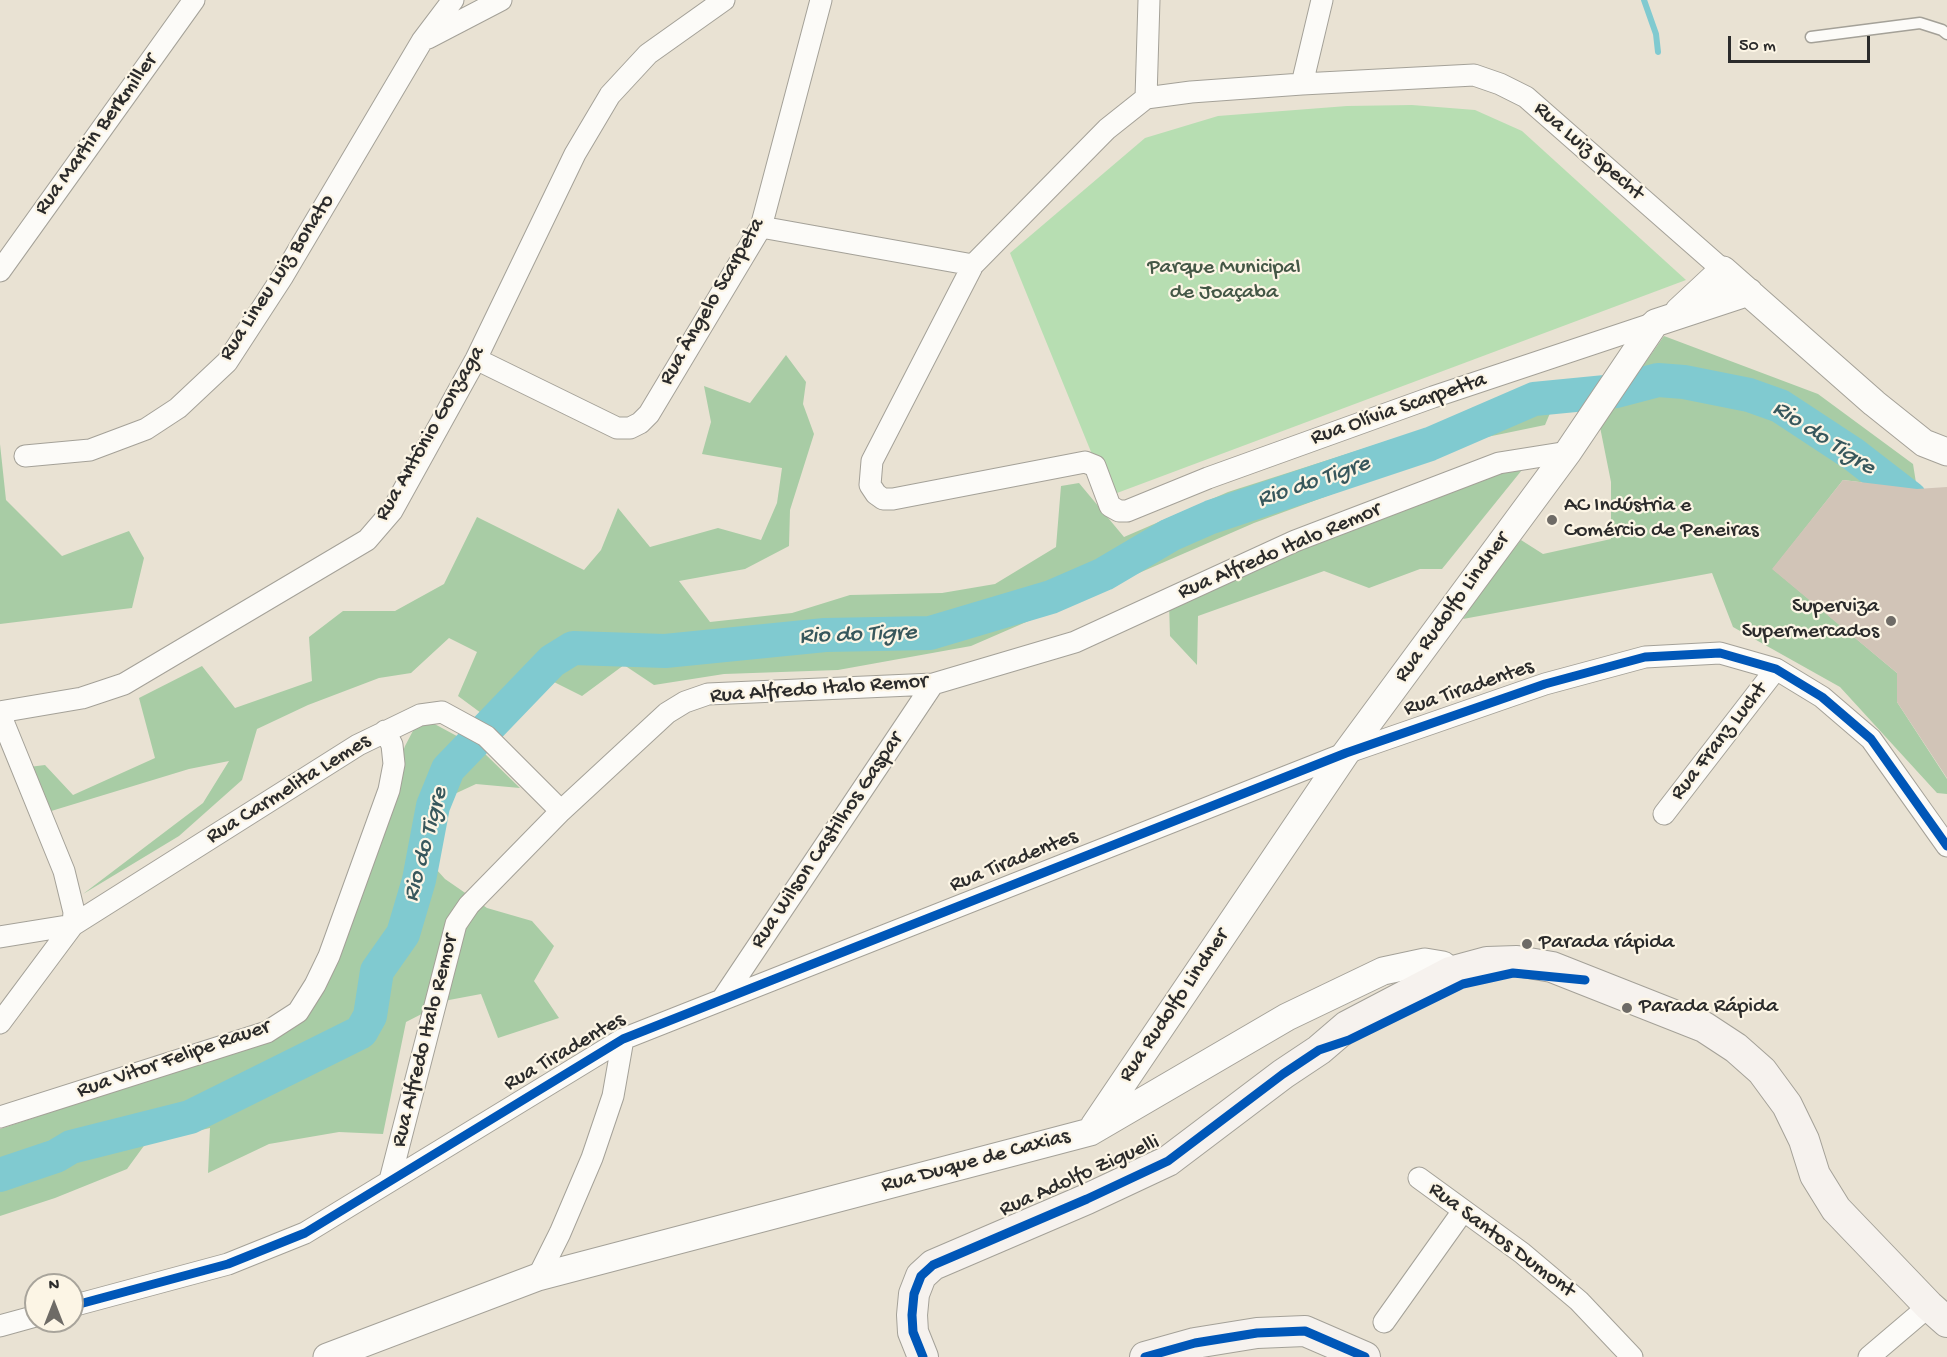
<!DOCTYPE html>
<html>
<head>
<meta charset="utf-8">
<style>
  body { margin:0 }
  #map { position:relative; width:1947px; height:1357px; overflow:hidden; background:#e9e2d3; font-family:"Gochi Hand",sans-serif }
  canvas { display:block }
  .north { position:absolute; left:24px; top:1273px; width:60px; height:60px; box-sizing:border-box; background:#fcf5e5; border:2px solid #a8a49b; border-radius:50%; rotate:0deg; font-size:16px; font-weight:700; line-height:24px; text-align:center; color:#2b2b2b }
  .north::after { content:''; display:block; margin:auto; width:21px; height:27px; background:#6e6b66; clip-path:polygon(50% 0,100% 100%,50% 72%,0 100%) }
  .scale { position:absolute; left:1728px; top:36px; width:142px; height:27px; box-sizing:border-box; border:3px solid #2b2b2b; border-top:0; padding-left:8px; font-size:18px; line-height:21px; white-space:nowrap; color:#2b2b2b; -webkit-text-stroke:4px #fcf5e5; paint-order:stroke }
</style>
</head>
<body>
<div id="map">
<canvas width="1947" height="1357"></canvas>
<div class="north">N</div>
<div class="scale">50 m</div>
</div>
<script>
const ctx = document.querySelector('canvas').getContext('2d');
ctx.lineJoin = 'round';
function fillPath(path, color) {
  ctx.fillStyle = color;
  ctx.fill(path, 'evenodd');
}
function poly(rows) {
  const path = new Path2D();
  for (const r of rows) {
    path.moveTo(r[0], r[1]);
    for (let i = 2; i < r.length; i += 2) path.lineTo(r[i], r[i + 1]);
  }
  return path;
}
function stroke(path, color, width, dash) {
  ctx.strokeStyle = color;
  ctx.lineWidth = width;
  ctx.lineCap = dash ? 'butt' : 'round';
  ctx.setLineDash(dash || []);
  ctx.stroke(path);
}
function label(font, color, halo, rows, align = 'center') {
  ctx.font = font + ' "Gochi Hand",sans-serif';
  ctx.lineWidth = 4.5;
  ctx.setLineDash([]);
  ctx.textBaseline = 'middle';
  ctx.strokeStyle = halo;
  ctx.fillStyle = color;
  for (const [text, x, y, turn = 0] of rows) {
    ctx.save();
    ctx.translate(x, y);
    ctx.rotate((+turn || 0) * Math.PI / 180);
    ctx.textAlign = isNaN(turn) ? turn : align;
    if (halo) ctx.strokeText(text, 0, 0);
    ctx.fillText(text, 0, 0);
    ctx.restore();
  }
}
fillPath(poly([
  [1412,105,1475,110,1522,131,1686,280,1109,496,1010,253,1145,138,1218,116,1347,106]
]), '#b7deb2');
fillPath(poly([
  [1664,336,1818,394,1913,464,1917,489,1843,480,1773,569,1897,673,1897,702,1947,779,1947,794,1937,793,1840,687,1733,627,1712,573,1463,619,1484,586,1521,540,1543,554,1611,539,1611,482,1600,427],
  [786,355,806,382,803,404,814,434,790,510,789,546,745,569,679,581,710,622,792,613,850,595,942,593,995,584,1056,547,1061,486,1079,483,1124,537,1228,492,1562,385,1545,425,1487,437,1254,523,971,646,838,670,724,674,654,685,624,665,582,696,552,681,500,727,458,696,477,652,449,638,411,673,379,678,308,705,257,729,242,780,179,836,83,894,203,803,229,761,189,769,48,812,29,767,45,765,73,795,155,758,139,698,202,666,235,708,312,681,309,637,343,611,395,611,444,584,477,517,584,570,601,550,618,508,650,547,718,528,761,540,777,503,782,468,702,454,711,422,704,386,750,403],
  [0,444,6,500,62,556,129,531,144,558,132,608,0,624],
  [1530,460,1442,569,1420,569,1369,588,1324,571,1198,616,1197,665,1170,636,1169,603,1328,530],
  [429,721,479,748,520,788,476,784,448,797,428,860,445,879,487,908,532,921,554,946,534,981,559,1018,498,1038,481,994,449,1000,406,1022,383,1134,339,1132,269,1144,208,1173,210,1128,146,1143,127,1169,55,1198,0,1216,0,1129,197,1064,297,1021,362,868,405,746,415,727]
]), '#a8cca5');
stroke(poly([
  [1644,0,1656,34,1658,52]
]), '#80cad0', 6);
stroke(poly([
  [0,1175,56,1156,71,1147,190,1117,361,1032,370,1016,377,971,403,934,419,880,433,806,448,769,552,661,573,648,665,651,825,635,930,633,1051,597,1104,574,1170,535,1211,517,1430,444,1534,399,1616,391,1658,380,1684,382,1749,395,1780,406,1853,454,1910,498]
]), '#80cad0', 34);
fillPath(poly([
  [1843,480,1917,489,1947,487,1947,778,1897,702,1897,673,1772,569]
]), '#d1c4b7');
const service = poly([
  [1811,37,1920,23,1942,30,1947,34]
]);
const minor = poly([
  [428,38,501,0],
  [1302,84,1322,0],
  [1146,98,1107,129,973,265,872,461,870,485,876,494,883,499,893,499,1085,462,1095,466,1110,506,1119,511,1127,511,1208,478,1433,397,1655,323],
  [1146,98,1191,92,1302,84,1474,75,1500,84,1526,97,1723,270],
  [1146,98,1149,0],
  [761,227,973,265],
  [0,271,194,0],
  [476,359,617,428,630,428,640,423,649,414,761,227,821,0],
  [25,456,90,450,146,429,178,408,227,362,283,276,422,41,453,0],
  [0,712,82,698,124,684,367,540,392,511,476,359,575,154,610,95,648,54,724,0],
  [0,714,64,871,74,912,73,925,0,1023],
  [1664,814,1776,669],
  [0,937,73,925,358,745,420,715,442,712,486,736,561,811],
  [723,998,933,684],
  [0,1117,267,1032,298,1012,315,985,329,956,389,790,394,764,392,745,385,731],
  [1419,1178,1522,1253,1579,1301,1632,1357],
  [390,1180,456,924,469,905,561,811,667,713,685,702,708,694,933,684,1075,642,1295,541,1499,463,1568,452],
  [538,1277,560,1233,592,1158,613,1096,623,1039],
  [72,1306,228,1264,305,1233,623,1039,1346,753,1545,684,1645,657,1720,653,1776,669,1822,697,1871,739,1947,846],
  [1384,1322,1463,1211],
  [0,1326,36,1316],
  [1869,1357,1929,1306]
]);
const tertiary = poly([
  [1679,311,1723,270,1874,403,1924,443,1947,452],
  [1094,1126,1346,753,1568,452,1655,323,1749,292],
  [327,1357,538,1277,1090,1132,1287,1017,1383,971,1425,962,1443,965,1450,972]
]);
const secondary = poly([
  [923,1357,913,1332,912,1315,914,1294,921,1276,933,1265,1087,1199,1168,1161,1283,1074,1319,1050,1347,1026,1450,972,1487,962,1517,961,1552,967,1704,1027,1736,1048,1762,1071,1787,1105,1804,1140,1815,1175,1836,1209,1929,1306,1947,1322],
  [1145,1357,1195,1343,1257,1333,1305,1331,1365,1357]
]);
stroke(service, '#a4a198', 13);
stroke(minor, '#a4a198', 23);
stroke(tertiary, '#a4a198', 29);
stroke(secondary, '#a4a198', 32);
stroke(service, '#fcfbf8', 10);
stroke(minor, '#fcfbf8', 21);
stroke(tertiary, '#fcfbf8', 27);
stroke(secondary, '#f6f2ee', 30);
stroke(poly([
  [72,1306,228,1264,305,1233,623,1039,1346,753,1545,684,1645,657,1720,653,1776,669,1822,697,1871,739,1947,846],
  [923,1357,913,1332,912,1315,914,1294,921,1276,933,1265,1087,1199,1168,1161,1283,1074,1319,1050,1349,1040,1463,984,1513,973,1585,980],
  [1145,1357,1195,1343,1257,1333,1305,1331,1365,1357]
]), '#0057b8', 9);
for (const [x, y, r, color] of [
  [1552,520,6,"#6e6b66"],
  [1891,621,6,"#6e6b66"],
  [1527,944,6,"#6e6b66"],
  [1627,1008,6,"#6e6b66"]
]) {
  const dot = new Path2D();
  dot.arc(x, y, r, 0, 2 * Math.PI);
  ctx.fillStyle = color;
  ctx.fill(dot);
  stroke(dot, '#fcf5e5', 2);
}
label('22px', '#2b2b2b', '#fcf5e5', [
  ["Rua Martin Berkmiller",97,135,-54],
  ["Rua Luiz Specht",1588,152,41],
  ["Rua Lineu Luiz Bonato",278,278,-57],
  ["Rua Ângelo Scarpeta",713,302,-60],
  ["Rua Olívia Scarpetta",1399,410,-19],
  ["Rua Antônio Gonzaga",431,434,-60],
  ["Rua Alfredo Italo Remor",1280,552,-23],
  ["Rua Rudolfo Lindner",1453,608,-54],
  ["Rua Tiradentes",1469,689,-19],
  ["Rua Alfredo Italo Remor",819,690,-4],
  ["Rua Franz Lucht",1720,742,-52],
  ["Rua Carmelita Lemes",289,790,-32],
  ["Rua Wilson Castilhos Gaspar",828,841,-56],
  ["Rua Tiradentes",1014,862,-22],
  ["Rua Rudolfo Lindner",1175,1006,-56],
  ["Rua Alfredo Italo Remor",426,1041,-76],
  ["Rua Tiradentes",565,1053,-30],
  ["Rua Vitor Felipe Rauer",174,1060,-19],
  ["Rua Duque de Caxias",976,1162,-15],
  ["Rua Adolfo Ziguelli",1080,1177,-24],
  ["Rua Santos Dumont",1501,1241,37]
]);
label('22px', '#445746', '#fcf5e5', [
  ["Parque Municipal",1224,269],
  ["de Joaçaba",1224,294]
]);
label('22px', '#2b2b2b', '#fcf5e5', [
  ["AC Indústria e",1564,507],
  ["Comércio de Peneiras",1564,532],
  ["Superviza",1879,608,"right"],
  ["Supermercados",1879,633,"right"],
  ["Parada rápida",1539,944],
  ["Parada Rápida",1639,1008]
], 'left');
label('italic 24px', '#37575c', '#fcf5e5', [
  ["Rio do Tigre",1823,439,33],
  ["Rio do Tigre",1314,483,-19],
  ["Rio do Tigre",858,636,-2],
  ["Rio do Tigre",427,845,-75]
]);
</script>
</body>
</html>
